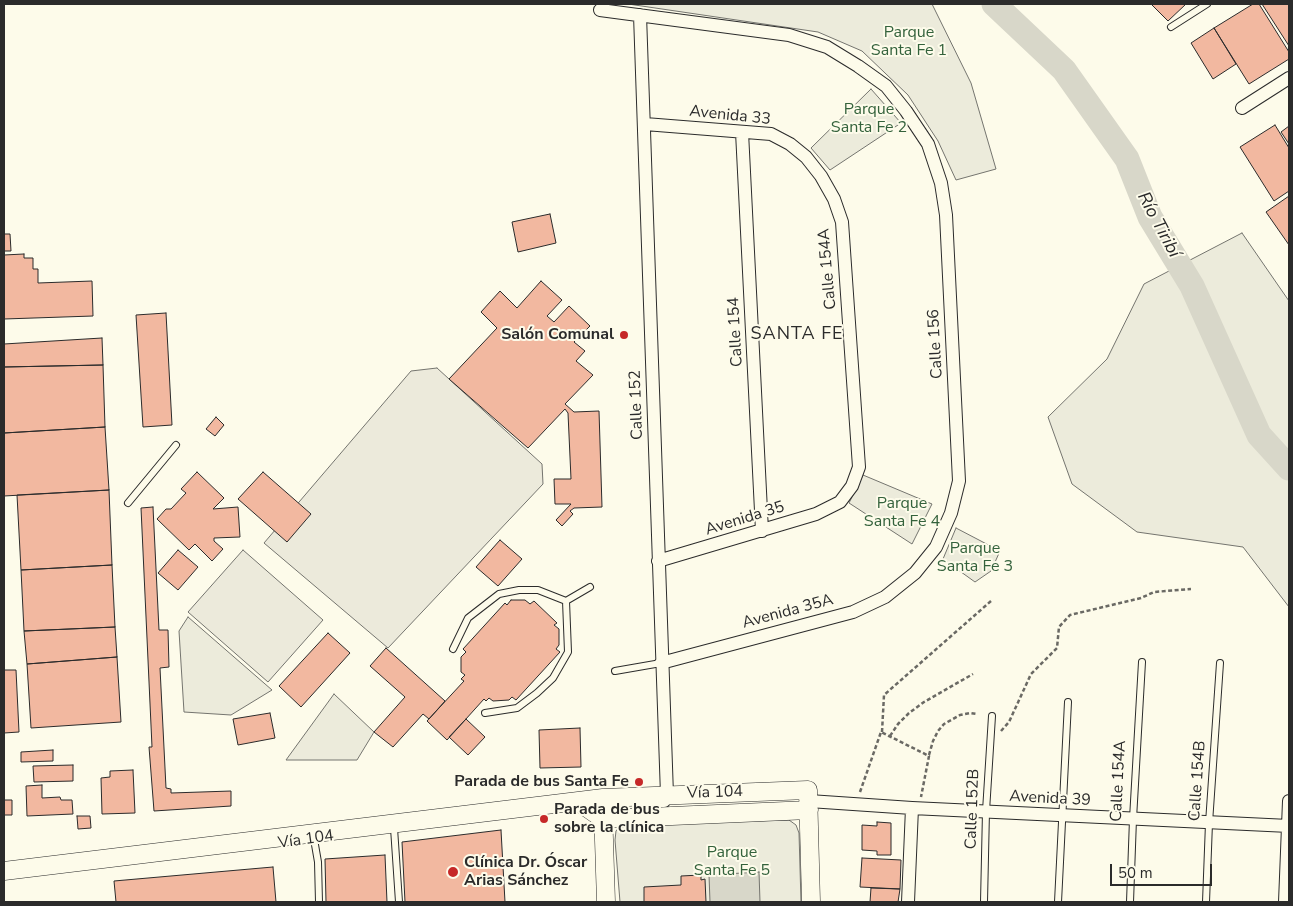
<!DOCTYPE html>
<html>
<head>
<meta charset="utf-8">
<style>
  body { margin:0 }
  #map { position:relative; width:1293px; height:906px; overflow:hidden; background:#fdfbea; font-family:"Nunito Sans",sans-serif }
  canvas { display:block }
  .frame { position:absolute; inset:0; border:5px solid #2b2b2b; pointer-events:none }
  .scale { position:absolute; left:1110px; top:864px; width:102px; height:22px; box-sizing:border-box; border:2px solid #2b2b2b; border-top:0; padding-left:6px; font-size:15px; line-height:18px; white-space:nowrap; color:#2b2b2b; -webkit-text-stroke:4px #fdfbea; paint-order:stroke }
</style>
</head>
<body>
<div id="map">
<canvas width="1293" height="906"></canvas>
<div class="frame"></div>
<div class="scale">50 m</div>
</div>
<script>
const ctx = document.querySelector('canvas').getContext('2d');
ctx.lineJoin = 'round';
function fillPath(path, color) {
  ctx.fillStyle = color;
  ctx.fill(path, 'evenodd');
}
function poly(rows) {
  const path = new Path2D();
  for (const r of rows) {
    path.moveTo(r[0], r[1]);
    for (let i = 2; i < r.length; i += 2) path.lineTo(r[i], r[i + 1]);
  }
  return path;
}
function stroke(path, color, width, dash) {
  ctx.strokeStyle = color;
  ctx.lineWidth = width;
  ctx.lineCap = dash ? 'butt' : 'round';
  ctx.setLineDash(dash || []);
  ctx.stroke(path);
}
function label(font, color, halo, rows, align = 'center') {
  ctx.font = font + ' "Nunito Sans",sans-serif';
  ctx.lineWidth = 4;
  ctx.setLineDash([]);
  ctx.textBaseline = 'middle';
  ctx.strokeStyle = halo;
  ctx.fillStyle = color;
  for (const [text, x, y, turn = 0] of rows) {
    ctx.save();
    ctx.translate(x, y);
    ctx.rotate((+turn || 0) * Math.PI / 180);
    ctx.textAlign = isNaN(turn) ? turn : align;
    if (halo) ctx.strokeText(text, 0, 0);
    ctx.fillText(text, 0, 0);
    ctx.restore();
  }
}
const green = poly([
  [628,4,932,4,971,83,996,169,956,180,938,141,908,95,862,51,818,32,628,4],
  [871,89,901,123,830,170,811,148,871,89],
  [1242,233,1289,301,1289,607,1243,547,1137,532,1072,484,1048,417,1107,359,1144,284,1242,233],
  [863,475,932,504,912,544,849,503,863,475],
  [956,528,1000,551,991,571,975,582,943,559,956,528],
  [188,617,272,690,231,715,184,712,179,631,188,617],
  [334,694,374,732,357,760,286,760,334,694],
  [789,820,796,825,799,833,801,902,620,902,615,840,616,831,620,826,627,824,789,820]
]);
fillPath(green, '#ecebdb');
stroke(green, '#74746e', 1);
const parking = poly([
  [437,368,542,464,543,484,388,648,264,543,411,371,437,368],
  [243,550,323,620,268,682,188,612,243,550]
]);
fillPath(parking, '#eceadb');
stroke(parking, '#74746e', 1);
const water = poly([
  [759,872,760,902,710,902,709,875,759,872]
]);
fillPath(water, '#d8d7c9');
stroke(water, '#74746e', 1);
stroke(poly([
  [994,4,1064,70,1127,159,1150,217,1192,286,1259,435,1289,468]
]), '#d8d7c9', 25);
const building = poly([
  [1151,4,1186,4,1168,21,1151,4],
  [1253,4,1259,4,1289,52,1289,59,1249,84,1214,28,1253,4],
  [1262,4,1289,4,1289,46,1262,4],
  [1214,28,1236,64,1213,79,1191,43,1214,28],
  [1275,125,1289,148,1289,191,1274,201,1240,147,1275,125],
  [1289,126,1289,144,1281,132,1289,126],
  [1289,196,1289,245,1266,212,1289,196],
  [550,214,556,243,518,252,512,222,550,214],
  [4,234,10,234,11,251,4,251,4,234],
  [24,254,24,258,33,258,33,269,38,269,38,283,92,281,93,316,4,319,4,255,24,254],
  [541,281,562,300,547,316,554,322,569,306,590,326,574,342,585,351,576,361,593,375,565,404,574,412,599,411,602,507,574,508,570,511,573,514,562,526,556,520,571,504,555,504,554,479,571,479,568,413,565,409,528,448,449,379,497,328,481,312,500,291,517,308,541,281],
  [166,313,172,425,143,427,136,315,166,313],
  [102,338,103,365,4,367,4,344,102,338],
  [103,365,105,427,4,433,4,367,103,365],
  [216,417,224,425,215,436,206,429,216,417],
  [105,427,109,490,4,496,4,433,105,427],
  [197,472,224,498,213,509,238,507,240,537,214,538,214,541,223,549,212,561,195,544,189,550,157,519,166,509,171,509,186,493,181,489,197,472],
  [263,472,311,514,287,542,238,499,263,472],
  [109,490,112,565,21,570,17,495,109,490],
  [153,507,159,630,168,630,169,667,160,668,166,788,171,789,171,793,231,791,231,806,154,811,149,747,152,747,141,508,153,507],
  [500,540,522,559,498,586,476,567,500,540],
  [178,550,198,567,178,590,158,573,178,550],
  [112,565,115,627,24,631,21,570,112,565],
  [511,600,525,600,530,604,534,601,557,623,554,625,559,629,559,645,556,649,560,652,516,700,512,697,509,700,493,701,489,698,486,701,484,699,447,740,427,721,464,681,461,679,465,675,461,672,461,657,466,652,463,649,505,603,507,605,511,600],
  [115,627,117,657,27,664,24,631,115,627],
  [328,633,350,653,301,707,279,686,328,633],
  [386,648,445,701,429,719,423,714,393,747,374,732,405,697,370,666,386,648],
  [117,657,121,722,31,728,27,664,117,657],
  [4,670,16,670,19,732,4,733,4,670],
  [270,713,275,738,238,745,233,719,270,713],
  [466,719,485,737,468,755,449,737,466,719],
  [580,728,581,767,540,768,539,730,580,728],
  [53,750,53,761,21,762,21,752,53,750],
  [73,765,73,781,34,782,33,766,73,765],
  [133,770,135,813,102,814,101,778,110,777,110,771,133,770],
  [42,785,42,798,60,797,61,800,72,800,73,814,27,816,26,786,42,785],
  [4,800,12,800,12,815,4,815,4,800],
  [77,816,90,816,91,828,78,829,77,816],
  [877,822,891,823,891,855,877,855,877,851,862,850,862,825,877,826,877,822],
  [501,830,505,902,405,902,402,842,501,830],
  [385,855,387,902,326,902,325,859,385,855],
  [862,858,901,860,900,889,860,887,862,858],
  [273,867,276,902,116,902,114,881,273,867],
  [701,875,701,880,705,879,706,902,644,902,644,887,681,885,681,876,701,875],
  [871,888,900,889,898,902,870,902,871,888]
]);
fillPath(building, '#f2b8a0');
stroke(building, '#2b2b2b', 1);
const lane = poly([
  [1171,27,1207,4],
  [128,503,176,445],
  [453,649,468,618,499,594,519,590,538,590,566,601],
  [615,671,661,663],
  [485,713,517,708,537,693,553,678,568,652,566,601,590,587],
  [394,828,399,902],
  [314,839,318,862,319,902],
  [984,902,986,811,992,716],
  [1058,902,1068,702],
  [1130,902,1133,819,1142,662],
  [1206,902,1209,823,1220,663]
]);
const street = poly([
  [600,10,789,35,827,47,858,66,886,86,906,111,928,144,941,183,946,215,959,481,951,513,936,547,915,573,885,597,853,612,661,663],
  [640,15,667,795,664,801,661,801],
  [1242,108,1289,78],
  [645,124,771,134,790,144,806,157,821,176,834,199,842,222,859,467,852,486,840,502,816,514,658,561],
  [742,132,762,531],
  [809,801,912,808,1289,826],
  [908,902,912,808],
  [1285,902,1289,801]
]);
const secondary = poly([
  [572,804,580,803,603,819,809,810],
  [603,809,606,902],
  [4,871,603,798,808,790,811,902]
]);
stroke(lane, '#2b2b2b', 8);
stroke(street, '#2b2b2b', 14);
stroke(secondary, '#2b2b2b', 19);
stroke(poly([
  [1001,731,1009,722,1031,674,1057,648,1059,627,1070,615,1141,598,1154,592,1191,589],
  [882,732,884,695,991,601],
  [890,736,898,724,909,713,924,702,973,674],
  [929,755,933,741,938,731,944,724,960,715,970,713,977,714],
  [860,792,881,732,929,756,921,797]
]), '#6a6964', 2.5, [4, 2.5]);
stroke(lane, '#fdfbea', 6);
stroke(street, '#fdfbea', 12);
stroke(secondary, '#fdfbea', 18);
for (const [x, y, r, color] of [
  [624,335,5,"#c62828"],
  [639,782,5,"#c62828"],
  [544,819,5,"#c62828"],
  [453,872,6,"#c62828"]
]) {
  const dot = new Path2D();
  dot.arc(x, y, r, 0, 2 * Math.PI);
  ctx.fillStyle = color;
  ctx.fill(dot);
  stroke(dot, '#fdfbea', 2);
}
label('16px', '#34623c', '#fdfbea', [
  ["Parque",909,33],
  ["Santa Fe 1",909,51],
  ["Parque",869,110],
  ["Santa Fe 2",869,128],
  ["Parque",902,504],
  ["Santa Fe 4",902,522],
  ["Parque",975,549],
  ["Santa Fe 3",975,567],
  ["Parque",732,853],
  ["Santa Fe 5",732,871]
]);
label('16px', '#2b2b2b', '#fdfbea', [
  ["Avenida 33",730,116,6],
  ["Calle 154A",828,269,-95],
  ["Calle 154",736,332,-93],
  ["Calle 156",936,344,-93],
  ["Calle 152",637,405,-92],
  ["Avenida 35",745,519,-17],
  ["Avenida 35A",788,612,-15],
  ["Calle 154A",1119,781,-87],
  ["Calle 154B",1198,781,-86],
  ["Vía 104",715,793,-2],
  ["Avenida 39",1050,799,3],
  ["Calle 152B",973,809,-88],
  ["Vía 104",306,840,-8]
]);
label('bold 16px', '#2b2b2b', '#fdfbea', [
  ["Salón Comunal",614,335],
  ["Parada de bus Santa Fe",629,782],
  ["Parada de bus",554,810,"left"],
  ["sobre la clínica",554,828,"left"],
  ["Clínica Dr. Óscar",464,863,"left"],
  ["Arias Sánchez",464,881,"left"]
], 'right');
label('italic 18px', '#2b2b2b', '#fdfbea', [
  ["Río Tiribí",1158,225,62]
]);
ctx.letterSpacing = '1px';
label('18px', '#2b2b2b', '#fdfbea', [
  ["SANTA FE",797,335]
]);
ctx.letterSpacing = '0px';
</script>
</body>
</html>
